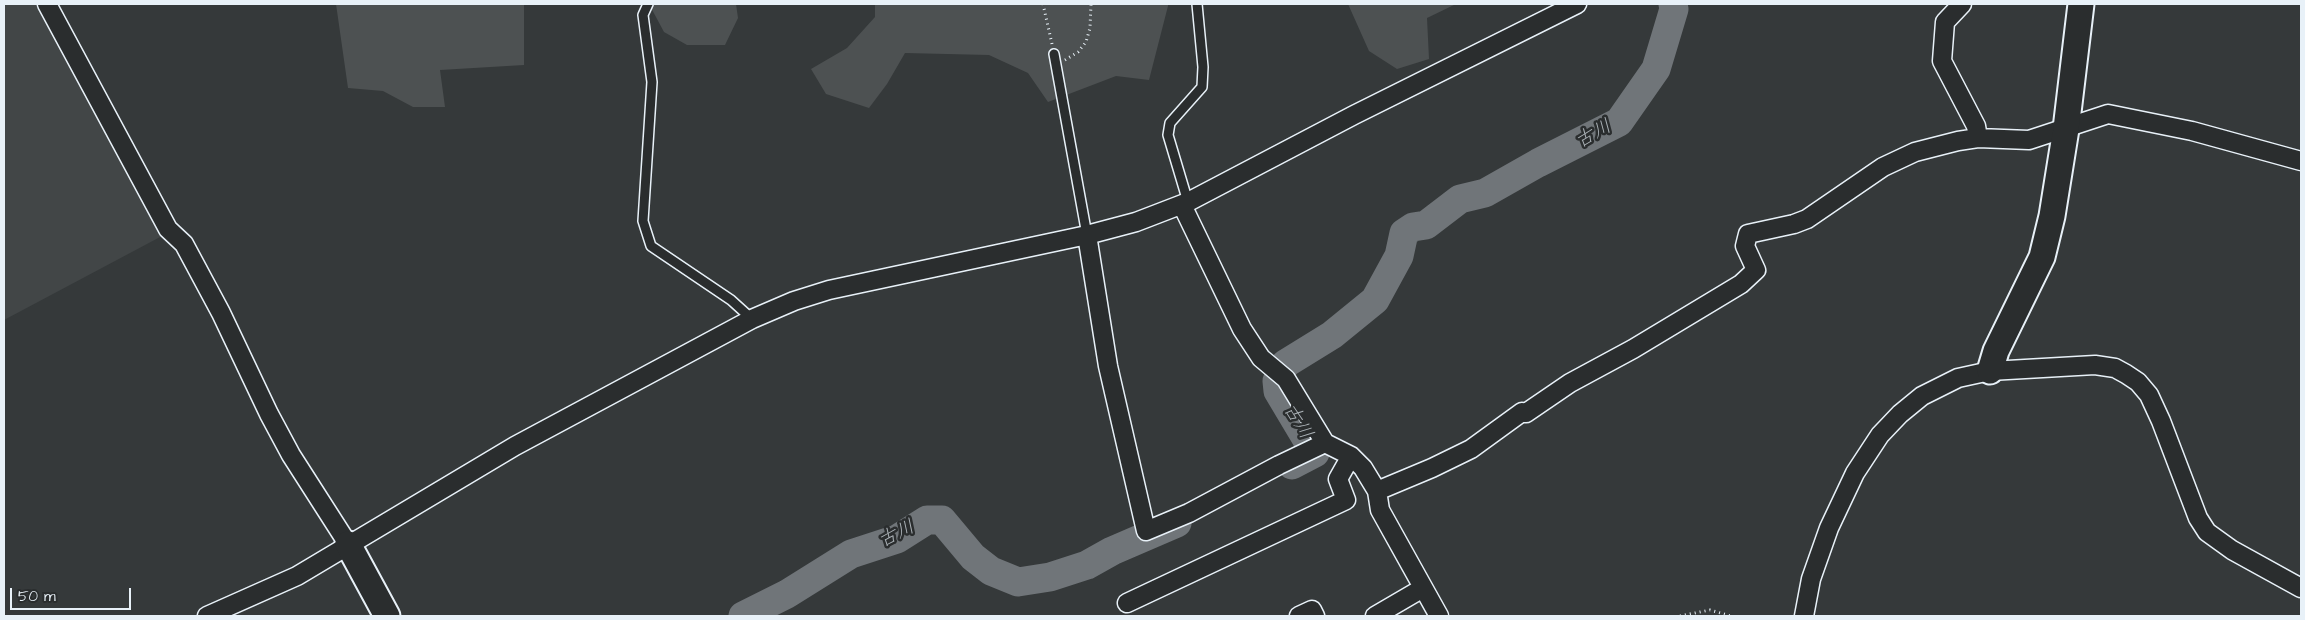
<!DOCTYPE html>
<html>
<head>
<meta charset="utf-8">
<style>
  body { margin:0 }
  #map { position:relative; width:2305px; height:620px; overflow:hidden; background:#35393a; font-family:"Architects Daughter",sans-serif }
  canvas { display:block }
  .frame { position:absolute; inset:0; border:5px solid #e8f1f8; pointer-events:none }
  .scale { position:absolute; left:10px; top:588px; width:121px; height:22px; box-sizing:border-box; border:2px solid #e8f1f8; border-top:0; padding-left:6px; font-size:15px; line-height:18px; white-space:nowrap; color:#e8f1f8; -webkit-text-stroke:4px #2a2d2e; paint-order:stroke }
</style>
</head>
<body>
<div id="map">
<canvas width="2305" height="620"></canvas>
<div class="frame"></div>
<div class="scale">50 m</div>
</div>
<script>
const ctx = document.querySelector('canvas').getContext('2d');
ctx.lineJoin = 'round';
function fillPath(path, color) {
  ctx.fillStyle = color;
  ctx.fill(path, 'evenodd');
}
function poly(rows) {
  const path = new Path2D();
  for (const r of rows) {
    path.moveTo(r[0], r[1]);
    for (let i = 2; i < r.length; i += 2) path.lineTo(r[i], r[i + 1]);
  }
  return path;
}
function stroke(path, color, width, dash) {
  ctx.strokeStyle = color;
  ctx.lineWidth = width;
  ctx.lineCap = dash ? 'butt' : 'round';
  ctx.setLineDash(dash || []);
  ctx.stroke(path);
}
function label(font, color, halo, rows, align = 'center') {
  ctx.font = font + ' "Architects Daughter","Klee One",sans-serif';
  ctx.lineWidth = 5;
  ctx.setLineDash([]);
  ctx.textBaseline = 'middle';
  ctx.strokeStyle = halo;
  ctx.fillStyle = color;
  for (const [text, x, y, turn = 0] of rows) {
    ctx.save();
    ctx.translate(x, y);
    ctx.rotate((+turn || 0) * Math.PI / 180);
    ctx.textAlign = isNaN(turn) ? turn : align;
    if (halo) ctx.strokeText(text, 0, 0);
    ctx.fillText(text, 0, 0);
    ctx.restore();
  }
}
fillPath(poly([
  [4,4,39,4,163,231,162,236,4,320]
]), '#424647');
fillPath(poly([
  [336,4,524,4,524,65,440,70,445,107,413,107,383,91,348,88],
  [649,4,736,4,738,18,725,45,687,45,664,32],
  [875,4,1168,4,1168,6,1149,80,1116,76,1048,102,1028,73,989,55,905,53,887,84,869,108,826,94,811,69,847,48,875,17],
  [1348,4,1456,4,1427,18,1429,59,1397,69,1369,51]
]), '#4d5152');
stroke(poly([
  [1292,465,1315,453,1278,391,1277,381,1285,364,1332,335,1375,300,1399,256,1404,233,1413,227,1426,225,1460,199,1485,193,1538,163,1619,122,1656,69,1674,9,1673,4],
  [743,616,787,594,851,554,897,539,927,520,942,520,973,557,991,571,1018,582,1050,577,1087,565,1112,551,1177,523]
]), '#707579', 29);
const lane = poly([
  [648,4,643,15,652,82,643,221,651,246,731,300,752,319],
  [1054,54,1087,235],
  [1188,202,1168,135,1170,123,1202,87,1203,67,1197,4]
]);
const street = poly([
  [47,4,168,229,184,244,221,313,269,414,291,455,348,544],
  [1962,4,1945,22,1942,61,1976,126,1978,138],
  [1182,205,1242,329,1261,358,1286,379,1325,443,1351,456,1363,468,1377,491,1380,510,1439,616],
  [1087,235,1108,366,1146,531,1189,513,1279,465,1325,443],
  [1377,491,1432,468,1471,449,1522,412,1526,413,1570,383,1633,349,1741,284,1756,270,1745,246,1748,234,1794,224,1807,219,1883,167,1915,152,1958,141,1978,138,2029,140,2108,114,2192,131,2301,161],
  [1127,603,1346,500,1338,479,1351,456],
  [207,616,297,576,515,446,752,319,794,301,829,290,1087,235,1136,222,1188,202,1354,115,1577,4],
  [1299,616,1312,610,1315,616],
  [1375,616,1423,588],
  [1804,616,1811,579,1829,528,1855,473,1880,435,1900,414,1922,396,1958,378,1990,371,2095,365,2115,368,2126,374,2138,382,2149,395,2161,421,2198,518,2207,532,2232,550,2301,588]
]);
const secondary = poly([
  [1990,371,1996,351,2042,257,2052,216,2066,129,2081,4],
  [348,544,387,616]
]);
stroke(lane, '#e8f1f8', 12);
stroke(street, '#e8f1f8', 21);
stroke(secondary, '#e8f1f8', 29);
stroke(poly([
  [1043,4,1052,44],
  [1065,60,1078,52,1086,42,1090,28,1091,4],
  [1680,616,1710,610,1731,616]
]), '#e8f1f8', 3, [1, 4]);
stroke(lane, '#2a2d2e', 9);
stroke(street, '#2a2d2e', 18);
stroke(secondary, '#2a2d2e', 25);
label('italic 19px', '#acb3b8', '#2a2d2e', [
  ["古川",1594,135,-29],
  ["古川",1297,422,59],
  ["古川",897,535,-26]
]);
</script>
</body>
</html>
